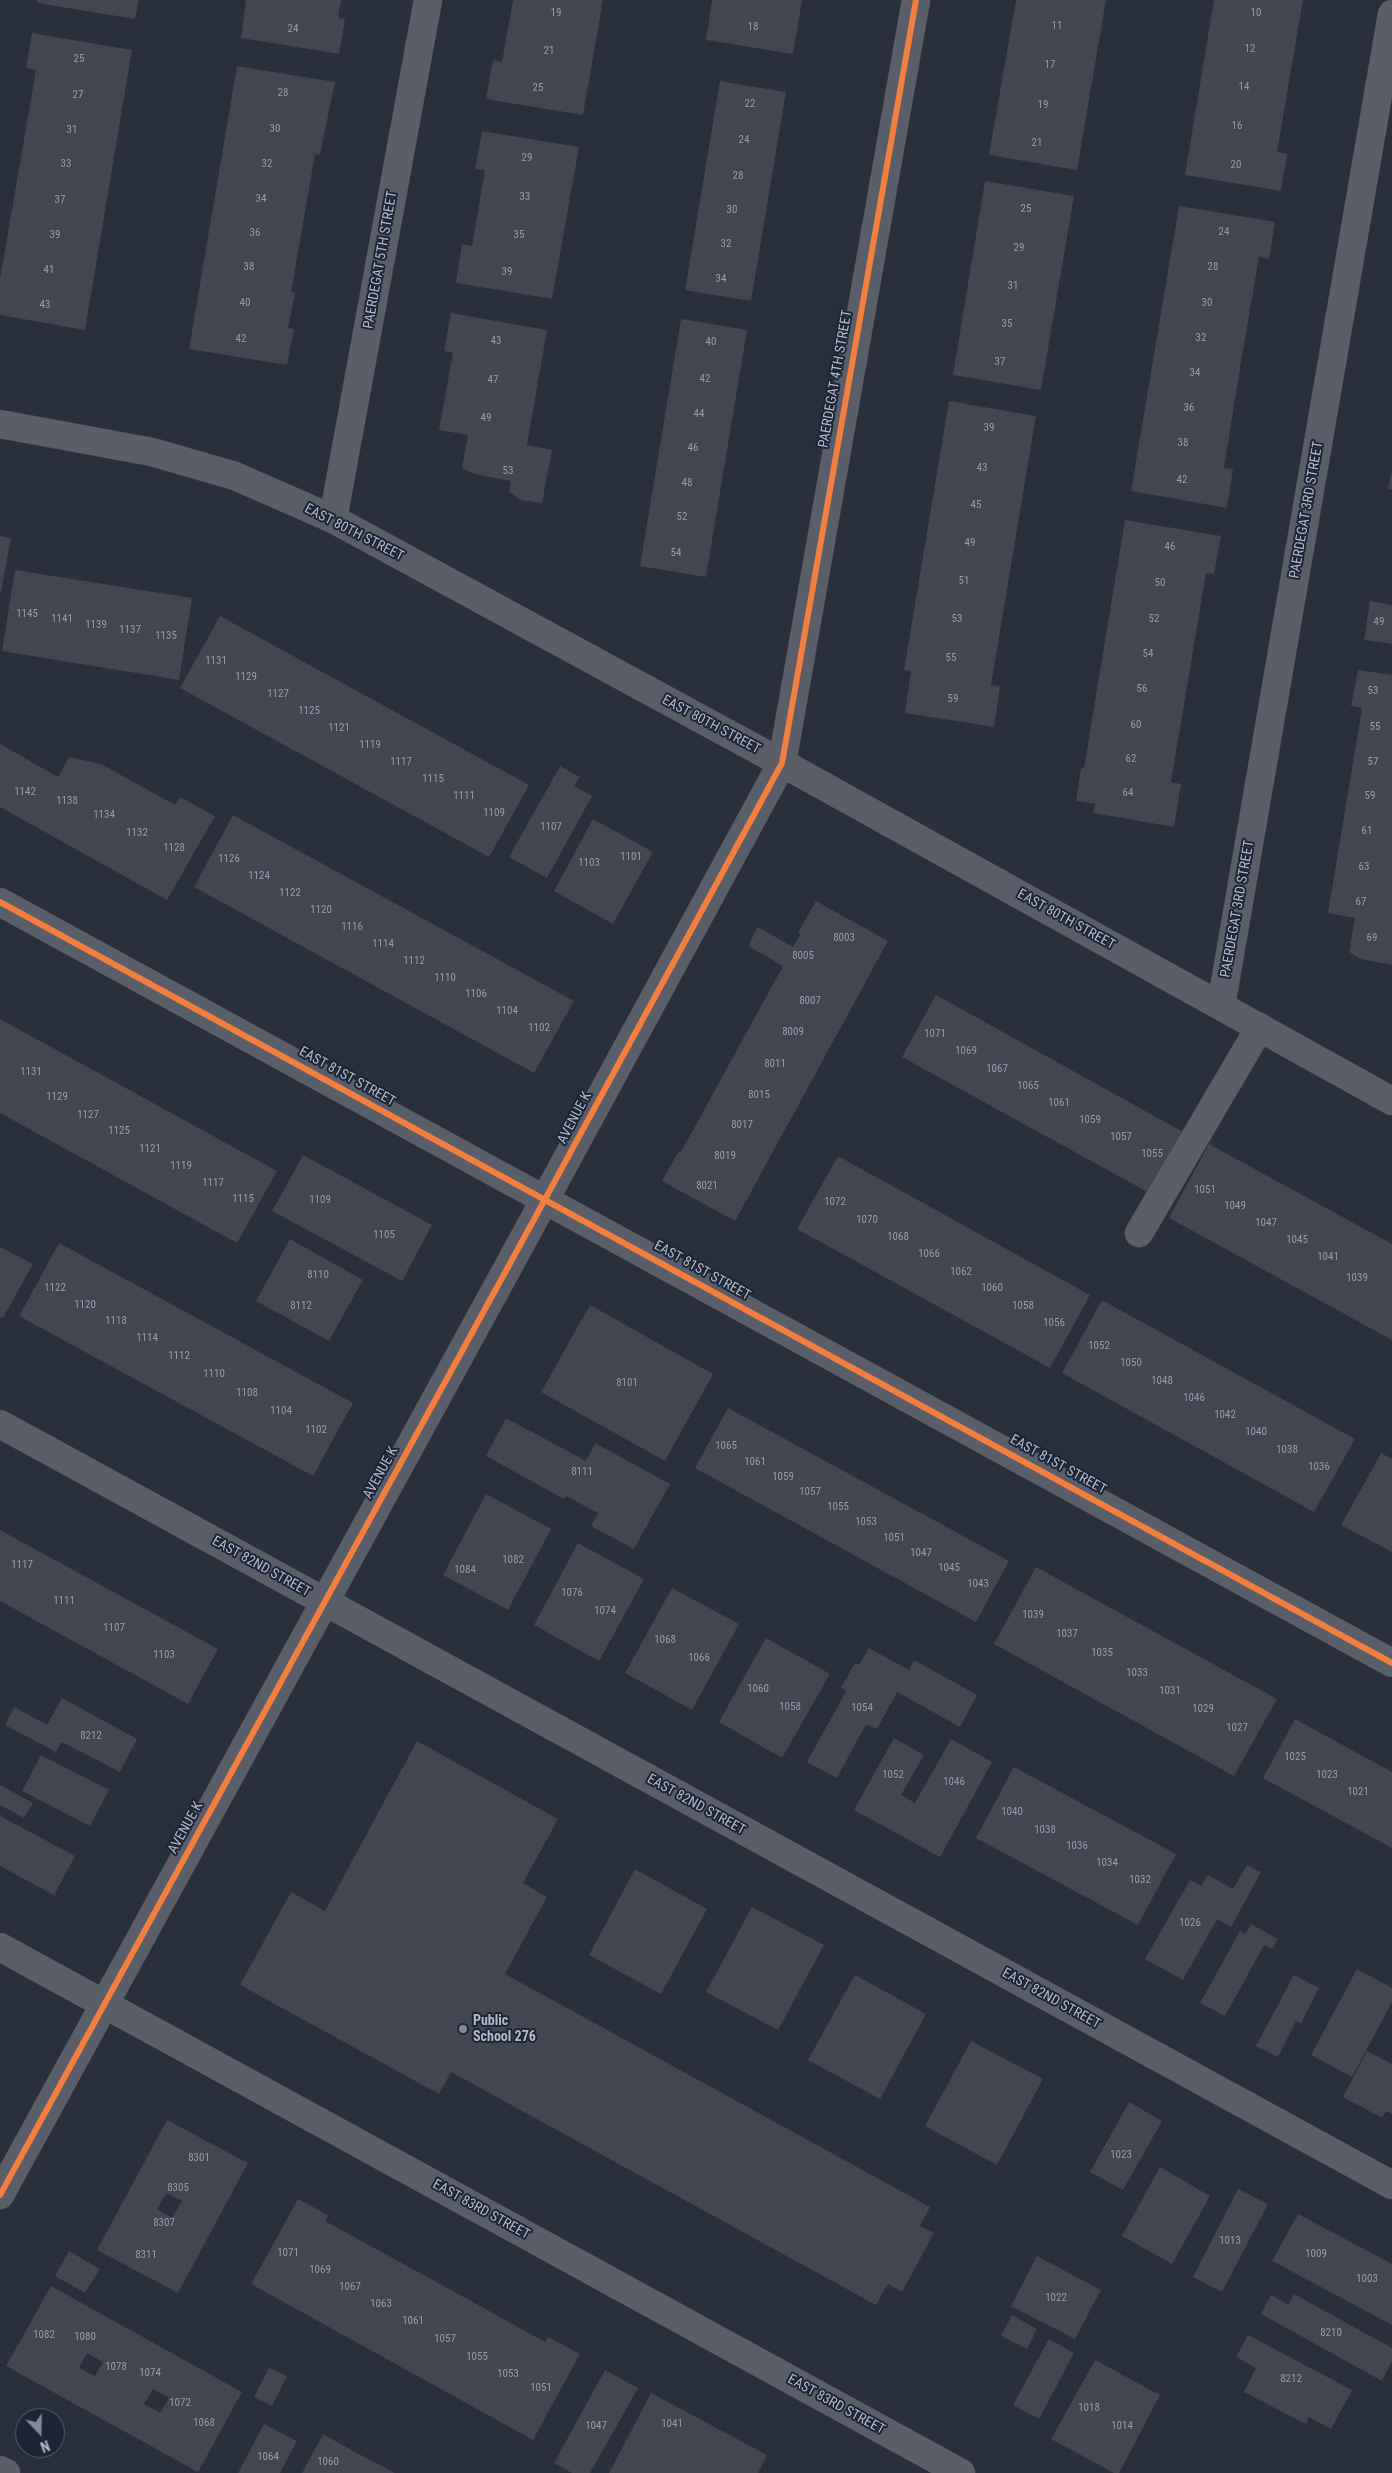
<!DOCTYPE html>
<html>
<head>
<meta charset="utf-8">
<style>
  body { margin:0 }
  #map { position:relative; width:1392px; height:2473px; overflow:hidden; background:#292f3b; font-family:"Roboto Condensed",sans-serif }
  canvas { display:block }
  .north { position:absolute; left:15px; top:2408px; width:50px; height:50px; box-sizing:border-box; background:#1c2436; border:1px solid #586072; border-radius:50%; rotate:159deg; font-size:14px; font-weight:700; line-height:20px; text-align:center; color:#b3bacc }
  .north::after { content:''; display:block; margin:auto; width:18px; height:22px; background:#838999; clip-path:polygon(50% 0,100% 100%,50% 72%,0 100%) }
</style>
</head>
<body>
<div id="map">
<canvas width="1392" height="2473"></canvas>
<div class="north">N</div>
</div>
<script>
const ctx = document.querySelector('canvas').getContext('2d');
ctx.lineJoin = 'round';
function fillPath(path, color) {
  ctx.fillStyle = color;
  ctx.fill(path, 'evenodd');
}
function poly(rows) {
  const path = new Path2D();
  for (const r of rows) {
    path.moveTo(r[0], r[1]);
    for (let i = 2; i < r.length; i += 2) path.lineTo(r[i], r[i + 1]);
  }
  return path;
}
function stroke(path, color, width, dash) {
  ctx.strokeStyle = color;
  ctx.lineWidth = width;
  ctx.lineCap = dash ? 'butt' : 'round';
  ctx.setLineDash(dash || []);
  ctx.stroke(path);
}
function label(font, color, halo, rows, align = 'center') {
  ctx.font = font + ' "Roboto Condensed",sans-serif';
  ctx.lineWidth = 4;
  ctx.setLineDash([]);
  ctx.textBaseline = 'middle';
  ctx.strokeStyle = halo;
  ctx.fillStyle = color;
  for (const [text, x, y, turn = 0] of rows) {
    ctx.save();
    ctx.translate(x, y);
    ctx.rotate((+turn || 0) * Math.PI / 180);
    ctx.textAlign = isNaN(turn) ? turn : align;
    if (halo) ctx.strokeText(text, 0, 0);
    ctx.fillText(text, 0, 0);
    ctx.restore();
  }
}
fillPath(poly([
  [37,0,139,0,135,19,37,3],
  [246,0,341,0,338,18,345,19,339,54,241,38],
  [513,0,603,0,583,115,486,99,493,60,502,62],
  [712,0,802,0,793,54,706,40],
  [1016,0,1106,0,1077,170,989,155],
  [1214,0,1303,0,1277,152,1287,154,1281,191,1185,175],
  [32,33,132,50,85,330,0,315,0,279,36,70,26,68],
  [237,66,335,82,320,155,315,154,297,258,291,292,295,293,288,328,294,329,287,365,189,349],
  [720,81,786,92,751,301,685,290],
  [482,131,579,147,552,299,456,283,462,244,472,246,485,170,475,169],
  [985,181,1074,196,1041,390,953,375],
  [1179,206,1275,222,1269,259,1259,257,1241,362,1224,468,1233,469,1227,508,1131,491],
  [451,313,547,330,527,445,552,450,542,503,521,500,509,492,511,481,474,474,462,468,468,435,439,430,453,353,444,351],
  [681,319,747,330,706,577,640,566],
  [949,401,1036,416,991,685,1000,686,994,727,905,713,911,671,904,670],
  [1391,473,1392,473,1392,490,1388,489],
  [1125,520,1221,536,1214,574,1206,573,1171,782,1181,784,1174,827,1093,813,1095,804,1076,801,1081,768,1084,768],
  [0,536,11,538,1,592,0,592],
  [15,570,192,598,179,680,2,651],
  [1370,601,1392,605,1392,644,1364,640],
  [220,616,529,785,489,857,180,688],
  [1358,670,1392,675,1392,965,1360,959,1349,952,1355,918,1328,913,1362,708,1351,706],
  [0,744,58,777,69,757,101,764,175,805,180,797,215,816,167,900,0,807],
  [560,766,580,777,574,786,592,796,547,878,509,857],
  [233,815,574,1001,534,1073,194,887],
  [593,819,653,852,613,924,554,891],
  [816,901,888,941,735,1221,662,1181,679,1151,681,1152,783,966,748,946,758,927,793,947,800,935,798,933],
  [936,995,1185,1133,1151,1194,902,1057],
  [0,1019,277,1171,237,1243,0,1113],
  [1209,1144,1392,1244,1392,1340,1169,1218],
  [303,1155,432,1225,402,1281,272,1211],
  [838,1156,1090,1295,1050,1368,797,1229],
  [290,1239,363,1280,329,1341,256,1301],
  [59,1243,353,1403,313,1476,19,1316],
  [0,1247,33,1264,3,1318,0,1317],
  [1102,1300,1355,1439,1314,1512,1062,1373],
  [590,1305,713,1374,665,1461,541,1392],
  [728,1408,1009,1561,976,1622,695,1468],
  [506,1418,586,1461,595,1443,670,1484,634,1549,591,1526,598,1513,566,1496,564,1499,486,1456],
  [1381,1453,1392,1459,1392,1552,1341,1525],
  [486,1494,551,1529,508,1610,443,1575],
  [0,1530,218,1649,188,1704,0,1601],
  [578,1543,644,1579,599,1661,534,1625],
  [1036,1567,1277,1699,1234,1776,994,1644],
  [672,1588,739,1624,692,1710,625,1673],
  [766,1638,830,1674,782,1758,719,1722],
  [869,1648,909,1670,914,1660,977,1695,960,1727,897,1692,877,1729,866,1724,837,1778,807,1762,846,1691,841,1688,855,1663,859,1665],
  [62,1698,137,1739,120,1772,62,1742,56,1752,5,1725,14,1707,47,1725],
  [1295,1719,1392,1772,1392,1848,1263,1778],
  [894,1738,924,1755,901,1795,915,1803,951,1739,992,1762,940,1857,854,1810],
  [417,1741,558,1819,523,1883,547,1897,505,1974,930,2207,920,2226,934,2233,902,2292,888,2284,876,2305,451,2072,439,2094,240,1985,291,1892,325,1911],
  [41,1755,109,1790,90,1826,22,1791],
  [1014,1767,1176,1854,1138,1925,976,1838],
  [0,1785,33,1803,24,1818,0,1805],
  [0,1816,75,1856,54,1895,0,1866],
  [1247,1865,1261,1872,1231,1927,1217,1919,1183,1980,1145,1959,1190,1880,1201,1886,1208,1875,1233,1889],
  [635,1869,707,1909,661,1994,589,1955],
  [752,1907,824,1945,778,2030,706,1992],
  [1251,1924,1278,1939,1272,1949,1264,1945,1225,2016,1200,2003,1240,1931,1245,1934],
  [1357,1969,1392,1988,1392,2002,1352,2077,1311,2055],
  [855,1975,926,2014,880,2099,808,2060],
  [1294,1975,1319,1988,1301,2023,1296,2021,1278,2057,1256,2046],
  [971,2041,1043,2079,997,2165,925,2126],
  [1367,2051,1392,2064,1392,2114,1386,2111,1382,2118,1343,2097],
  [1129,2102,1162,2121,1123,2190,1090,2172],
  [167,2120,248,2163,178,2293,97,2250],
  [166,2193,182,2201,172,2218,157,2209],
  [1160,2167,1210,2196,1172,2264,1122,2236],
  [1238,2189,1268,2204,1222,2292,1193,2277],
  [298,2199,328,2215,325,2221,451,2290,545,2342,548,2337,580,2354,533,2440,251,2284],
  [1298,2214,1392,2264,1392,2325,1272,2261],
  [69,2251,100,2269,85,2293,55,2276],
  [1037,2256,1101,2290,1075,2339,1011,2306],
  [51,2286,242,2392,198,2472,6,2366],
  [87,2353,103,2362,95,2376,79,2368],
  [153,2389,169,2398,160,2413,144,2404],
  [1294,2294,1392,2348,1392,2361,1382,2381,1261,2314,1271,2295,1289,2305],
  [1012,2315,1037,2329,1027,2349,1001,2336],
  [1248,2335,1352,2390,1331,2429,1309,2417,1306,2424,1244,2392,1256,2368,1236,2357],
  [1049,2339,1074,2353,1039,2419,1013,2405],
  [1095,2360,1160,2395,1119,2473,1114,2473,1051,2439],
  [269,2368,287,2376,272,2406,254,2397],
  [605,2370,638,2388,590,2473,572,2473,554,2463],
  [651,2393,767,2455,758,2473,609,2473],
  [264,2424,297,2441,280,2473,238,2473],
  [323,2434,355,2452,395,2473,302,2473]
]), '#414650');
const minor = poly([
  [0,424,152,452,235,476,333,519,782,763,1392,1101],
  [333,519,428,0],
  [0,902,1392,1663],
  [1221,1006,1392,14],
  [1139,1233,1260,1027],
  [0,1424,1392,2185],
  [0,1947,961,2473],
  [0,2195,525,1236,782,763,916,0],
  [0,2470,6,2473]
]);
stroke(minor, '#464a54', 29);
stroke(minor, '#5a5e68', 28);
stroke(poly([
  [0,902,1392,1663],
  [0,2195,525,1236,782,763,916,0]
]), '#f27e40', 6);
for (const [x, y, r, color] of [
  [463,2029,5,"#838999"]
]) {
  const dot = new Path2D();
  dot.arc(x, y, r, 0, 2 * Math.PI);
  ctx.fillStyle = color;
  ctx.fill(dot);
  stroke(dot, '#1c2436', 2);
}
label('11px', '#969dad', null, [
  ["19",556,13],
  ["10",1256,13],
  ["11",1057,26],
  ["18",753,27],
  ["24",293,29],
  ["12",1250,49],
  ["21",549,51],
  ["25",79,59],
  ["17",1050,65],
  ["14",1244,87],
  ["25",538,88],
  ["28",283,93],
  ["27",78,95],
  ["22",750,104],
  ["19",1043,105],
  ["16",1237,126],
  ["30",275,129],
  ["31",72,130],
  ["24",744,140],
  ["21",1037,143],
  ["29",527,158],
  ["33",66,164],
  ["32",267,164],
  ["20",1236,165],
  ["28",738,176],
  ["33",525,197],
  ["34",261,199],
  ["37",60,200],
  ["25",1026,209],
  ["30",732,210],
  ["24",1224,232],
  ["36",255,233],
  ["39",55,235],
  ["35",519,235],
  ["32",726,244],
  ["29",1019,248],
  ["38",249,267],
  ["28",1213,267],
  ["41",49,270],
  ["39",507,272],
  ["34",721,279],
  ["31",1013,286],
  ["40",245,303],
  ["30",1207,303],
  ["43",45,305],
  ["35",1007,324],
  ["32",1201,338],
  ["42",241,339],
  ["43",496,341],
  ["40",711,342],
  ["37",1000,362],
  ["34",1195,373],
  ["42",705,379],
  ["47",493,380],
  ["36",1189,408],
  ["44",699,414],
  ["49",486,418],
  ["39",989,428],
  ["38",1183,443],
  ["46",693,448],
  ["43",982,468],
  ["53",508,471],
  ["42",1182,480],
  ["48",687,483],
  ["45",976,505],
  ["52",682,517],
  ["49",970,543],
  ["46",1170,547],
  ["54",676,553],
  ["51",964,581],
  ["50",1160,583],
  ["1145",27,614],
  ["1141",62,619],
  ["53",957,619],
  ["52",1154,619],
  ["49",1379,622],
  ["1139",96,625],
  ["1137",130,630],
  ["1135",166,636],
  ["54",1148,654],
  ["55",951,658],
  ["1131",216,661],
  ["1129",246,677],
  ["56",1142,689],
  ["53",1373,691],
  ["1127",278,694],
  ["59",953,699],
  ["1125",309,711],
  ["60",1136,725],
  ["55",1375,727],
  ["1121",339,728],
  ["1119",370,745],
  ["62",1131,759],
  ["1117",401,762],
  ["57",1373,762],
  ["1115",433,779],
  ["1142",25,792],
  ["64",1128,793],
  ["1111",464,796],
  ["59",1370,796],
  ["1138",67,801],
  ["1109",494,813],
  ["1134",104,815],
  ["1107",551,827],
  ["61",1367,831],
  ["1132",137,833],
  ["1128",174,848],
  ["1101",631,857],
  ["1126",229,859],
  ["1103",589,863],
  ["63",1364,867],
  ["1124",259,876],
  ["1122",290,893],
  ["67",1361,902],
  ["1120",321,910],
  ["1116",352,927],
  ["8003",844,938],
  ["69",1372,938],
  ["1114",383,944],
  ["8005",803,956],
  ["1112",414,961],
  ["1110",445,978],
  ["1106",476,994],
  ["8007",810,1001],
  ["1104",507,1011],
  ["1102",539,1028],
  ["8009",793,1032],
  ["1071",935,1034],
  ["1069",966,1051],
  ["8011",775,1064],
  ["1067",997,1069],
  ["1131",31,1072],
  ["1065",1028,1086],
  ["8015",759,1095],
  ["1129",57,1097],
  ["1061",1059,1103],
  ["1127",88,1115],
  ["1059",1090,1120],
  ["8017",742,1125],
  ["1125",119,1131],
  ["1057",1121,1137],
  ["1121",150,1149],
  ["1055",1152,1154],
  ["8019",725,1156],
  ["1119",181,1166],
  ["1117",213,1183],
  ["8021",707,1186],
  ["1051",1205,1190],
  ["1115",243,1199],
  ["1109",320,1200],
  ["1072",835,1202],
  ["1049",1235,1206],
  ["1070",867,1220],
  ["1047",1266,1223],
  ["1105",384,1235],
  ["1068",898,1237],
  ["1045",1297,1240],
  ["1066",929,1254],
  ["1041",1328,1257],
  ["1062",961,1272],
  ["8110",318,1275],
  ["1039",1357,1278],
  ["1122",55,1288],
  ["1060",992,1288],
  ["1120",85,1305],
  ["8112",301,1306],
  ["1058",1023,1306],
  ["1118",116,1321],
  ["1056",1054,1323],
  ["1114",147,1338],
  ["1052",1099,1346],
  ["1112",179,1356],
  ["1050",1131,1363],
  ["1110",214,1374],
  ["1048",1162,1381],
  ["8101",627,1383],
  ["1108",247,1393],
  ["1046",1194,1398],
  ["1104",281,1411],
  ["1042",1225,1415],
  ["1102",316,1430],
  ["1040",1256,1432],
  ["1065",726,1446],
  ["1038",1287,1450],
  ["1061",755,1462],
  ["1036",1319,1467],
  ["8111",582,1472],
  ["1059",783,1477],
  ["1057",810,1492],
  ["1055",838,1507],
  ["1053",866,1522],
  ["1051",894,1538],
  ["1047",921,1553],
  ["1082",513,1560],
  ["1117",22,1565],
  ["1045",949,1568],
  ["1084",465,1570],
  ["1043",978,1584],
  ["1076",572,1593],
  ["1111",64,1601],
  ["1074",605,1611],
  ["1039",1033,1615],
  ["1107",114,1628],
  ["1037",1067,1634],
  ["1068",665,1640],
  ["1035",1102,1653],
  ["1103",164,1655],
  ["1066",699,1658],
  ["1033",1137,1673],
  ["1060",758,1689],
  ["1031",1170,1691],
  ["1058",790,1707],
  ["1054",862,1708],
  ["1029",1203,1709],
  ["1027",1237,1728],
  ["8212",91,1736],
  ["1025",1295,1757],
  ["1052",893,1775],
  ["1023",1327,1775],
  ["1046",954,1782],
  ["1021",1358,1792],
  ["1040",1012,1812],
  ["1038",1045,1830],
  ["1036",1077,1846],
  ["1034",1107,1863],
  ["1032",1140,1880],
  ["1026",1190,1923],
  ["1023",1121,2155],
  ["8301",199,2158],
  ["8305",178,2188],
  ["8307",164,2223],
  ["1013",1230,2241],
  ["1071",288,2253],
  ["1009",1316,2254],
  ["8311",146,2255],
  ["1069",320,2270],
  ["1003",1367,2279],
  ["1067",350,2287],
  ["1022",1056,2298],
  ["1063",381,2304],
  ["1061",413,2321],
  ["8210",1331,2333],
  ["1082",44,2335],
  ["1080",85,2337],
  ["1057",445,2339],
  ["1055",477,2357],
  ["1078",116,2367],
  ["1074",150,2373],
  ["1053",508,2374],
  ["8212",1291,2379],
  ["1051",541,2388],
  ["1072",180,2403],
  ["1018",1089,2408],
  ["1068",204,2423],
  ["1041",672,2424],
  ["1047",596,2426],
  ["1014",1122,2426],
  ["1064",268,2457],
  ["1060",328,2462]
]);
label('14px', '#b3bacc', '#1c2436', [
  ["PAERDEGAT 5TH STREET",381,260,-80],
  ["PAERDEGAT 4TH STREET",836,379,-80],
  ["PAERDEGAT 3RD STREET",1307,510,-80],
  ["EAST 80TH STREET",354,533,27],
  ["EAST 80TH STREET",711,725,28],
  ["PAERDEGAT 3RD STREET",1238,909,-80],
  ["EAST 80TH STREET",1066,920,29],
  ["EAST 81ST STREET",347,1077,29],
  ["AVENUE K",575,1118,-62],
  ["EAST 81ST STREET",702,1271,29],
  ["EAST 81ST STREET",1058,1465,29],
  ["AVENUE K",381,1473,-61],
  ["EAST 82ND STREET",261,1567,29],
  ["EAST 82ND STREET",696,1805,29],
  ["AVENUE K",186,1828,-61],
  ["EAST 82ND STREET",1051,1999,29],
  ["EAST 83RD STREET",481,2210,29],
  ["EAST 83RD STREET",836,2405,29]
]);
label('bold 14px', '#b3bacc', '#1c2436', [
  ["Public",473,2021],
  ["School 276",473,2037]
], 'left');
</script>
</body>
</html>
